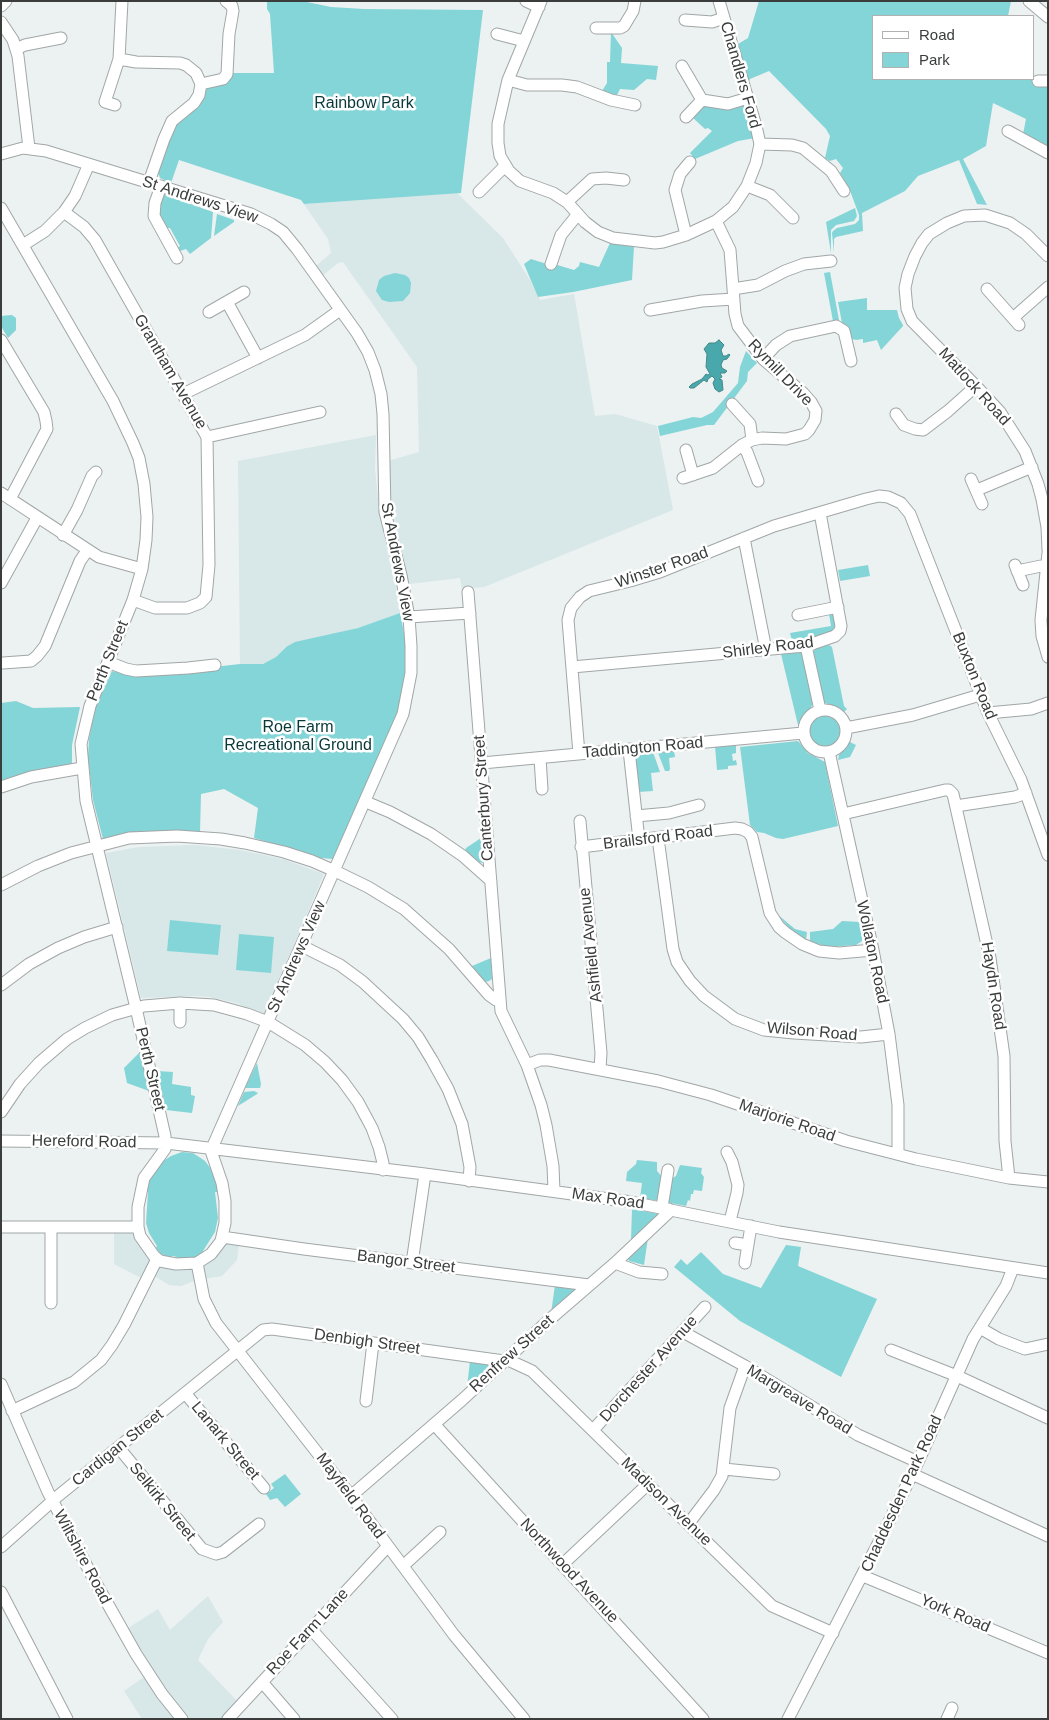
<!DOCTYPE html>
<html>
<head>
<meta charset="utf-8">
<style>
  body { margin:0 }
  #map { position:relative; width:1049px; height:1720px; overflow:hidden; background:#ecf1f1; font-family:Arial,sans-serif }
  canvas { display:block }
  .frame { position:absolute; inset:0; border:2px solid #3b3d3d; pointer-events:none }
  .legend { position:absolute; left:872px; top:15px; width:162px; height:65px; box-sizing:border-box; background:#fff; border:1px solid #b1b1b1; margin:0; padding:6px 9px; list-style:none; font-size:15px; color:#3b3d3d }
  .legend li { display:flex; align-items:center; gap:10px; height:25px }
  .legend b { width:25px; border:1px solid #b1b1b1 }
</style>
</head>
<body>
<div id="map">
<canvas width="1049" height="1720"></canvas>
<div class="frame"></div>
<ul class="legend">
<li><b style="height:6px;background:#fff"></b>Road</li>
<li><b style="height:14px;background:#84d5d7"></b>Park</li>
</ul>
</div>
<script>
const ctx = document.querySelector('canvas').getContext('2d');
ctx.lineJoin = 'round';
function fillPath(path, color) {
  ctx.fillStyle = color;
  ctx.fill(path, 'evenodd');
}
function poly(rows) {
  const path = new Path2D();
  for (const r of rows) {
    if (r.length === 3) {
      path.moveTo(r[0] + r[2], r[1]);
      path.arc(r[0], r[1], r[2], 0, 2 * Math.PI);
      continue;
    }
    path.moveTo(r[0], r[1]);
    for (let i = 2; i < r.length; i += 2) path.lineTo(r[i], r[i + 1]);
  }
  return path;
}
function stroke(path, color, width, dash) {
  ctx.strokeStyle = color;
  ctx.lineWidth = width;
  ctx.lineCap = dash ? 'butt' : 'round';
  ctx.setLineDash(dash || []);
  ctx.stroke(path);
}
function label(font, color, halo, rows, align = 'center') {
  ctx.font = font + ' Arial,sans-serif';
  ctx.lineWidth = 5;
  ctx.setLineDash([]);
  ctx.textBaseline = 'middle';
  ctx.strokeStyle = halo;
  ctx.fillStyle = color;
  for (const [text, x, y, turn = 0] of rows) {
    ctx.save();
    ctx.translate(x, y);
    ctx.rotate((+turn || 0) * Math.PI / 180);
    ctx.textAlign = isNaN(turn) ? turn : align;
    if (halo) ctx.strokeText(text, 0, 0);
    ctx.fillText(text, 0, 0);
    ctx.restore();
  }
}
fillPath(poly([
  [457,193,503,238,530,280,540,300,574,294,595,416,615,414,657,426,673,510,484,587,462,589,460,578,409,584,398,540,389,490,388,461,419,452,417,367,343,262,338,263,322,276,316,266,331,253,328,239,304,204],
  [376,435,375,468,378,499,385,540,399,600,400,613,361,627,285,647,276,657,263,664,240,664,238,461],
  [195,845,240,850,283,859,324,874,265,1014,236,1003,210,997,195,996,141,998,106,853,139,847],
  [134,1229,147,1253,189,1269,225,1243,239,1244,237,1260,222,1276,196,1280,181,1286,169,1285,153,1275,143,1279,114,1264,114,1231],
  [208,1596,223,1622,208,1639,198,1660,239,1703,223,1719,142,1719,124,1691,151,1672,125,1630,158,1609,170,1630]
]), '#d8e7e7');
fillPath(poly([
  [267,1,302,1,331,7,364,9,483,10,461,193,304,204,301,200,179,160,171,183,160,178,158,172,174,126,205,89,232,73,274,73,270,14,267,9],
  [759,1,1011,1,1008,16,873,16,873,79,1032,79,1036,85,1048,85,1048,149,1023,134,1026,119,993,103,986,146,963,159,987,205,977,204,959,160,918,176,905,191,862,213,863,231,836,237,834,239,834,253,832,233,833,231,837,228,855,224,859,220,859,215,849,188,840,173,843,168,836,159,830,161,825,158,830,136,826,129,769,71,750,79,748,83,738,44,748,38],
  [611,32,622,48,621,63,658,66,656,80,647,79,634,90,620,89,617,95,610,95,602,91,607,83,607,62,610,62],
  [744,101,755,138,738,141,695,159,690,153,712,131,708,128,705,129,692,117,702,104],
  [162,194,213,212,211,238,190,254,186,249,180,251,176,249,180,246,170,228,167,228,158,212],
  [855,208,857,216,854,221,836,225,831,230,831,253,826,222],
  [217,214,234,220,234,222,214,236],
  [610,243,634,246,632,280,573,292,538,297,524,264,531,259,553,266,554,264,574,270,579,266,580,262,599,267],
  [830,272,839,320,833,321,824,273],
  [395,273,405,275,409,278,411,283,410,293,403,301,389,302,382,300,376,291,379,280,384,276],
  [867,298,867,310,897,310,899,318,903,325,903,326,881,350,877,340,863,343,863,339,856,340,852,339,848,326,842,323,838,302],
  [12,315,16,318,16,330,8,338,1,326,1,316],
  [746,351,757,363,748,372,747,381,714,425,707,425,660,436,658,426,693,417,701,418,713,412,738,383,740,367],
  [868,565,870,576,840,581,838,570],
  [400,613,406,643,405,685,399,709,333,859,321,858,254,838,258,808,224,789,201,794,200,832,137,832,103,839,93,800,88,757,89,739,95,709,112,671,134,676,240,664,263,664,276,657,286,647,295,642,358,628],
  [833,613,835,627,833,631,805,640,792,641,790,633,831,626,829,614],
  [829,645,832,647,844,706,847,709,844,712,836,706,824,703,813,652,816,648],
  [800,652,803,655,813,702,811,708,802,717,798,725,781,654,782,653],
  [16,701,33,708,80,707,72,745,72,766,1,783,1,703],
  [825,731,17],
  [798,741,808,753,825,762,838,826,783,839,776,838,764,833,757,832,750,825,740,747],
  [850,742,856,745,850,757,838,760,839,755],
  [736,744,736,753,732,754,733,761,736,760,737,765,728,766,728,769,717,770,715,746],
  [674,751,675,757,669,758,670,769,669,771,665,771,658,753],
  [653,752,660,772,651,773,653,791,638,792,634,758,638,754],
  [481,838,483,862,482,863,478,862,465,851,466,848],
  [777,914,795,929,807,932,806,940,789,928],
  [170,920,221,925,218,955,167,951],
  [842,921,860,922,862,933,862,941,856,945,827,947,810,941,810,932,833,929],
  [239,934,274,937,271,973,236,970],
  [491,958,492,979,489,981,485,982,472,966],
  [140,1052,149,1091,127,1083,124,1068],
  [257,1063,261,1084,260,1088,245,1088],
  [157,1071,173,1072,172,1084,191,1087,191,1095,195,1096,192,1113,166,1110],
  [254,1091,258,1093,257,1094,238,1106,244,1092],
  [182,1152,193,1153,205,1161,211,1169,220,1192,215,1192,218,1218,215,1232,203,1251,203,1255,194,1259,178,1258,174,1256,169,1257,161,1254,156,1248,157,1246,149,1233,146,1223,148,1192,145,1190,147,1182,160,1163,171,1156],
  [637,1160,657,1162,657,1171,664,1179,660,1201,640,1198,642,1183,626,1181,627,1172,636,1164],
  [680,1165,702,1168,701,1173,704,1177,702,1191,694,1190,693,1194,691,1194,690,1201,688,1200,686,1206,665,1202,669,1180,676,1176],
  [632,1209,659,1214,631,1240],
  [648,1238,644,1265,629,1261,628,1258],
  [786,1245,801,1247,798,1266,877,1299,841,1377,740,1321,674,1267,681,1259,687,1265,701,1252,723,1274,761,1288],
  [555,1285,575,1288,575,1291,551,1313],
  [470,1361,488,1364,488,1368,467,1387],
  [285,1474,301,1494,285,1507,277,1498,270,1500,266,1494,274,1488,271,1484]
]), '#84d5d7');
const water = poly([
  [719,340,724,345,721,350,723,356,726,356,729,354,730,355,727,359,723,360,721,365,722,368,727,371,725,373,720,373,722,377,719,379,722,380,723,390,719,392,715,389,713,383,715,379,712,376,708,379,707,382,704,380,694,388,690,388,689,387,692,384,702,379,706,374,708,375,710,374,706,367,707,354,704,349,709,343,715,343,719,340]
]);
fillPath(water, '#48a8ab');
stroke(water, '#44888a', 1);
const minor = poly([
  [122,1,119,59,136,62,180,63,186,65,196,73,201,84,199,95,194,103,172,121,164,139,149,182],
  [526,1,539,7],
  [541,1,508,80,498,124,498,143,500,156,509,171,520,181,553,193,567,202,585,222,598,232,613,238,655,243,663,242,686,235,716,221,733,207,747,186,756,163,760,144,756,126,719,1],
  [1029,1,1048,17],
  [1,6,6,1],
  [685,20,712,22,724,18],
  [1,22,13,40,18,56,29,148],
  [596,28,620,28,624,26,633,11,635,1],
  [497,34,524,41],
  [16,49,25,45,61,38],
  [682,66,702,100,728,104,748,98],
  [508,80,527,85,562,85,577,87,611,100,635,105],
  [1038,81,1048,81],
  [201,84,223,79,227,74,229,34,233,11,232,6,226,1],
  [115,105,105,102,119,59],
  [686,117,702,100],
  [1008,131,1048,153],
  [760,144,792,145,803,148,831,171,844,191],
  [1,154,23,148,46,151,251,214,271,224,283,232,297,249,357,333,368,352,375,370,381,394,383,414,385,512,401,575,409,617,411,646,411,673,403,714,212,1148],
  [161,186,155,203,154,216,177,258],
  [747,186,770,195,793,218],
  [479,192,505,166],
  [567,202,592,179,606,178,624,180],
  [1,208,113,401,133,443,139,458,144,484,147,517,146,540,142,569,133,600,90,706,81,744,86,801,136,1008,165,1136,165,1149,144,1178,138,1207,138,1227,140,1236,154,1256,160,1261,176,1264,197,1263,211,1254,221,1241,225,1223,225,1201,222,1183,210,1148],
  [64,212,84,227,95,240,207,437,209,565,206,597,200,603,187,608,155,608,133,600],
  [686,235,675,190,680,174,690,162],
  [23,245,45,231,64,212,75,196,89,164],
  [1048,256,1026,234,1010,223,985,215,964,216,947,223,929,234,922,243,915,256,908,274,905,288,907,309,912,321,976,386,1000,412,1025,451,1038,484,1042,499,1047,527,1048,550],
  [551,264,561,235,578,214],
  [733,289,758,285,785,271,804,264,831,261],
  [987,289,1019,325],
  [227,302,258,358],
  [650,310,702,301,734,299],
  [209,312,244,292],
  [1013,318,1048,287],
  [1,340,44,412,46,421,47,429,10,499],
  [763,359,776,345,790,336,836,326,844,331,851,361],
  [183,394,305,335,340,310],
  [732,404,750,424,752,440],
  [896,414,904,425,915,429,923,430,948,411,976,386],
  [207,437,320,412],
  [742,445,747,452,758,481],
  [686,450,693,475],
  [683,478,713,468,742,445,752,440,762,438,786,439,805,434,809,430,815,420,816,411,811,402,803,393,763,359,738,326,735,314,730,250,716,221],
  [971,479,982,504],
  [977,490,1032,467],
  [1,493,99,557,142,569],
  [63,535,77,510,92,476,96,472],
  [744,538,766,650],
  [1048,553,1041,620,1042,636,1048,657],
  [1015,565,1023,585],
  [1017,571,1041,566,1047,567],
  [1,583,37,518],
  [468,592,501,1011,527,1065,541,1105,546,1125,553,1166,554,1191],
  [798,615,838,607],
  [409,617,470,613],
  [806,646,820,710],
  [108,662,126,669,136,671,188,668,215,665],
  [3,663,31,661,37,656,45,646,80,561,87,551],
  [572,667,794,647,806,646,835,636,840,631,841,626,820,513],
  [825,731,21],
  [988,713,1031,709,1048,703],
  [846,728,913,715,980,695],
  [629,750,639,840],
  [829,752,873,950,889,1034,898,1105,898,1154],
  [579,754,568,620,571,608,580,597,589,591,630,581,660,572,774,526,866,499,879,496,888,497,901,503,910,514,988,713,1021,780,1048,855],
  [540,758,542,789],
  [482,763,803,733],
  [1,787,31,777,82,768],
  [366,802,390,812,431,834,463,856,491,881],
  [956,806,1015,797,1026,793],
  [843,814,945,790,949,790,953,794,990,958,1004,1056,1005,1141,1009,1178],
  [636,816,669,813,699,805],
  [580,821,601,1053,600,1069],
  [658,838,673,949,677,962,690,981,704,996,735,1019,764,1030,794,1033,861,1037,889,1034],
  [581,847,735,828,742,829,748,832,752,837,770,913,779,927,786,933,802,944,819,951,839,953,873,950],
  [1,885,38,866,71,853,129,838,177,836,221,839,245,843,284,852,312,861,335,871,368,887,404,909,449,949,489,995,496,1000,500,1001],
  [302,946,340,965,363,982,403,1019,418,1037,432,1060,448,1089,462,1124,470,1167,469,1181],
  [1,985,29,964,58,948,84,937,117,927],
  [180,1003,180,1022],
  [527,1065,540,1060,549,1060,658,1081,711,1095,846,1141,916,1159,1009,1178,1048,1182],
  [1,1112,20,1084,39,1063,67,1039,85,1028,112,1015,144,1006,180,1003,214,1005,247,1014,268,1022,305,1045,325,1062,342,1080,358,1102,372,1128,379,1147,383,1163,383,1170],
  [1,1141,166,1143,425,1174,631,1202,779,1232,1048,1273],
  [727,1152,732,1162,738,1185,737,1193,730,1221],
  [662,1207,668,1170],
  [1,1227,138,1227],
  [51,1227,51,1303],
  [222,1237,304,1249,589,1285],
  [735,1243,748,1245],
  [197,1263,204,1299,216,1323,351,1496,454,1635,524,1719],
  [412,1263,425,1174],
  [615,1263,639,1272,662,1274],
  [745,1263,751,1226],
  [980,1328,999,1339,1025,1349,1048,1344],
  [683,1332,745,1366,858,1435,918,1462],
  [891,1350,957,1376,1048,1418],
  [506,1359,532,1371,772,1606,833,1633],
  [1,1384,48,1492,92,1576,136,1654,162,1694,182,1719],
  [185,1393,264,1488],
  [366,1401,373,1343],
  [12,1411,74,1382,101,1360,112,1345,124,1325,157,1259],
  [434,1424,703,1719],
  [593,1430,705,1307],
  [119,1448,202,1549,216,1554,223,1552,259,1524],
  [724,1469,774,1474],
  [912,1474,1048,1536],
  [351,1496,462,1400,549,1320,615,1263,668,1213,669,1209],
  [689,1523,714,1490,722,1476,730,1408,745,1366],
  [1,1547,58,1496,263,1330,272,1329,504,1361],
  [563,1564,648,1484],
  [403,1566,440,1532],
  [863,1576,1048,1653],
  [1,1592,67,1719],
  [311,1629,392,1719],
  [262,1682,294,1719],
  [228,1719,388,1546],
  [788,1719,881,1538,918,1462,973,1339,1006,1286,1013,1268],
  [947,1719,952,1708]
]);
stroke(minor, '#a1a6a6', 13);
stroke(minor, '#fff', 11);
label('16px', '#3b3d3d', '#fff', [
  ["Chandlers Ford",740,75,74],
  ["St Andrews View",200,200,18],
  ["Grantham Avenue",170,372,60],
  ["Rymill Drive",780,373,46],
  ["Matlock Road",974,387,48],
  ["St Andrews View",397,562,79],
  ["Winster Road",662,568,-19],
  ["Shirley Road",768,648,-7],
  ["Perth Street",108,661,-68],
  ["Buxton Road",974,676,68],
  ["Taddington Road",643,748,-5],
  ["Canterbury Street",484,798,-94],
  ["Brailsford Road",658,838,-7],
  ["Ashfield Avenue",591,945,-96],
  ["Wollaton Road",872,952,78],
  ["St Andrews View",297,957,-66],
  ["Haydn Road",993,986,81],
  ["Wilson Road",812,1032,5],
  ["Perth Street",150,1069,77],
  ["Marjorie Road",787,1121,19],
  ["Hereford Road",84,1142,1],
  ["Max Road",608,1199,8],
  ["Bangor Street",406,1262,7],
  ["Denbigh Street",367,1342,8],
  ["Renfrew Street",512,1354,-42],
  ["Dorchester Avenue",649,1369,-48],
  ["Margreave Road",799,1400,31],
  ["Lanark Street",225,1441,50],
  ["Cardigan Street",118,1448,-39],
  ["Chaddesden Park Road",902,1494,-65],
  ["Mayfield Road",350,1496,53],
  ["Selkirk Street",162,1502,51],
  ["Madison Avenue",666,1502,44],
  ["Wiltshire Road",82,1557,62],
  ["Northwood Avenue",569,1571,47],
  ["York Road",955,1614,23],
  ["Roe Farm Lane",308,1632,-47]
]);
label('16px', '#093839', '#fff', [
  ["Rainbow Park",364,104],
  ["Roe Farm",298,728],
  ["Recreational Ground",298,746]
]);
</script>
</body>
</html>
